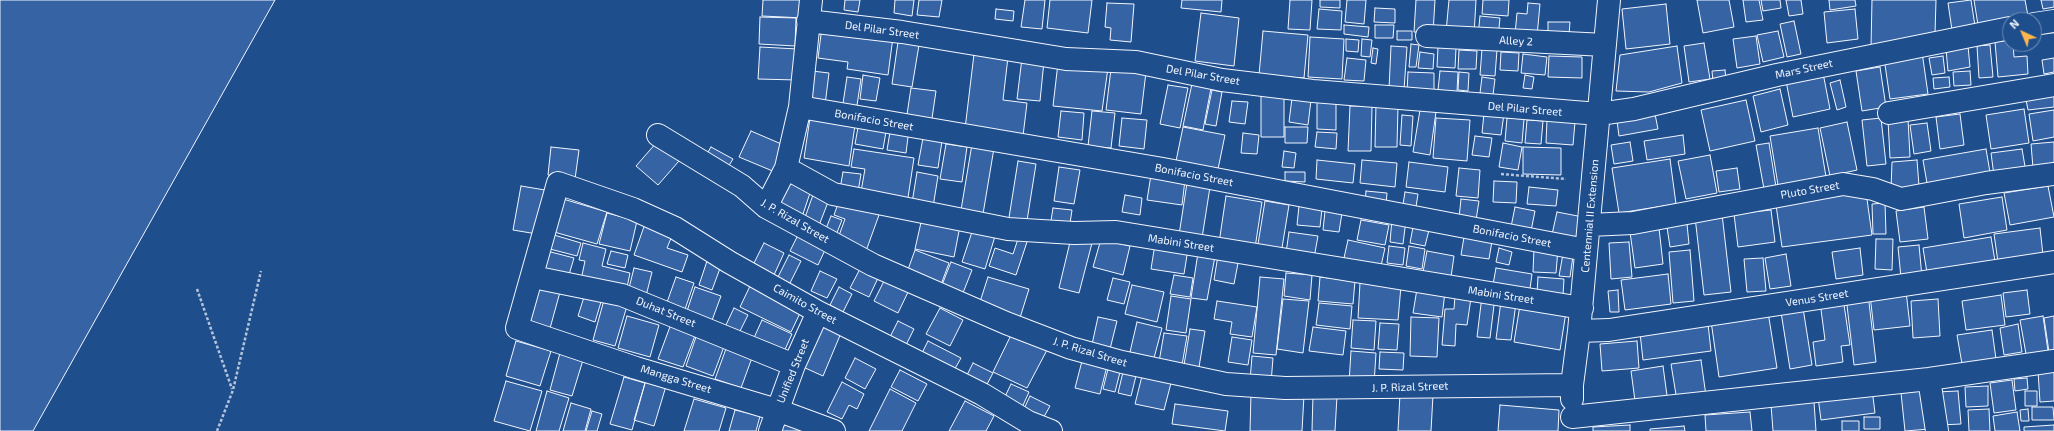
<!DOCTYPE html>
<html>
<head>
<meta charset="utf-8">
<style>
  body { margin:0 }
  #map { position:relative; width:2054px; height:431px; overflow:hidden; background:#1f4e8c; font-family:"Exo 2",sans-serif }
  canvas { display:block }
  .north { position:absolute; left:2002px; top:12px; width:40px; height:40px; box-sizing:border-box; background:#1f4e8c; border:1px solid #7391ba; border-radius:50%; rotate:316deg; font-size:11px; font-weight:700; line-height:16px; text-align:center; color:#f2f6ff }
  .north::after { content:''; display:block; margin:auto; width:14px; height:18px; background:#ffb74d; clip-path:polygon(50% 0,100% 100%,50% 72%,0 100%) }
</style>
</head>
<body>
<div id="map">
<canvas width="2054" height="431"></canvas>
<div class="north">N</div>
</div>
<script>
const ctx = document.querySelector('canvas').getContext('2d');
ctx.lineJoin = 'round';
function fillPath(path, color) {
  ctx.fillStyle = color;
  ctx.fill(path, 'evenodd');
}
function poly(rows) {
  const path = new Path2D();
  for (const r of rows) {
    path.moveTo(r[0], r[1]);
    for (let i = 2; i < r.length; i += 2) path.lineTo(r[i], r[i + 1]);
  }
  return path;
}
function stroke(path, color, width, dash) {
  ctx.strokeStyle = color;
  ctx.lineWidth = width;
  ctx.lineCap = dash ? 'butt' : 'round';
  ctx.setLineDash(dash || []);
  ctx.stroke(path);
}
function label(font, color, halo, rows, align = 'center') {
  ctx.font = font + ' "Exo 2",sans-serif';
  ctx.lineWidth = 3;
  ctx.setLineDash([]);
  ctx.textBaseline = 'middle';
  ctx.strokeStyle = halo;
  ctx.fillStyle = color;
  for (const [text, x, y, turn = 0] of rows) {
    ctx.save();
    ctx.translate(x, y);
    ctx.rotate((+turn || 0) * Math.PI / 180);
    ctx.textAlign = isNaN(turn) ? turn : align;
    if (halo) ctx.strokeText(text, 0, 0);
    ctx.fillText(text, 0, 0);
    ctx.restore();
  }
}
const building = poly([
  [0,0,275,0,33,431,0,431,0,0],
  [763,0,805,0,804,18,762,16,763,0],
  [845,0,860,0,858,12,844,10,845,0],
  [895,0,914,0,912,16,894,13,895,0],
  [919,0,942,0,939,17,917,15,919,0],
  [1025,0,1045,0,1042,29,1021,27,1025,0],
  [1050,0,1092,0,1088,33,1047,28,1050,0],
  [1182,0,1222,0,1221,12,1181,8,1182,0],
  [1290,0,1312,0,1310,30,1288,29,1290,0],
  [1320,0,1340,0,1340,8,1320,7,1320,0],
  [1347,0,1366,0,1364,24,1345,22,1347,0],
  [1416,0,1435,0,1433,33,1414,32,1416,0],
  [1449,0,1476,0,1474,35,1446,32,1449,0],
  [1483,0,1509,0,1508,16,1482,14,1483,0],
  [1697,0,1729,0,1734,27,1703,33,1697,0],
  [1743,0,1759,0,1763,20,1746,22,1743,0],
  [1761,0,1780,0,1781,8,1763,11,1761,0],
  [1786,0,1801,0,1803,14,1789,16,1786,0],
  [1829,0,1855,0,1856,6,1830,10,1829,0],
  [1872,0,1936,0,1935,34,1871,47,1872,0],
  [1971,0,1975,26,1952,30,1948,3,1971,0],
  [1974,0,2025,0,2028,16,1978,25,1974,0],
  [2041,0,2054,0,2054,7,2043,9,2041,0],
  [1107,3,1134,4,1131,42,1110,40,1111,28,1105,27,1107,3],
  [1528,3,1540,4,1537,36,1515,34,1517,13,1527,14,1528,3],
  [1666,4,1670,44,1626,49,1622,9,1666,4],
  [1375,8,1395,9,1395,23,1374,22,1375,8],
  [996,9,1014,11,1013,21,995,19,996,9],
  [1319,9,1342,11,1341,30,1317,29,1319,9],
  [1855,9,1858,39,1827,43,1824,12,1855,9],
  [1201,13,1239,18,1234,66,1195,61,1201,13],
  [1480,16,1500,18,1498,38,1478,36,1480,16],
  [760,17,796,18,795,46,759,44,760,17],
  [1794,21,1801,54,1787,57,1780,24,1794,21],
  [1548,22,1570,22,1569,35,1548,34,1548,22],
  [1344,25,1369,27,1368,37,1344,34,1344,25],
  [1375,25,1394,25,1393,38,1375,38,1375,25],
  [822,27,893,37,888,75,847,69,848,62,818,58,822,27],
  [1263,31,1308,35,1304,78,1259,75,1263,31],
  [1397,31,1412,31,1412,40,1397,40,1397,31],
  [1778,31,1784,57,1763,62,1757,35,1778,31],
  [1756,36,1760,64,1737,68,1733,39,1756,36],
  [1310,37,1344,39,1342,79,1308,77,1310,37],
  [1346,39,1359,40,1358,52,1346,51,1346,39],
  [1362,39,1372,40,1370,57,1361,56,1362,39],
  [2010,40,2010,44,2013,44,2014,57,2027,56,2028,74,1998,77,1995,42,2010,40],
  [898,42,919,45,912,87,892,84,898,42],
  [1704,43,1710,79,1689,82,1684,46,1704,43],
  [1411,44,1419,45,1416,67,1409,67,1411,44],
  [1990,45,1993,77,1979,78,1977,46,1990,45],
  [1391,46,1407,47,1404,90,1389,89,1391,46],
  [1677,46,1682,83,1649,92,1616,91,1620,55,1677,46],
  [1968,46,1970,67,1948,71,1946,49,1968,46],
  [760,47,798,49,797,80,758,79,760,47],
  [1438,47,1456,48,1455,68,1437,67,1438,47],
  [1373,48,1378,49,1376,64,1371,63,1373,48],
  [1482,49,1497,50,1495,76,1480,75,1482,49],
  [1459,50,1477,51,1476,69,1458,69,1459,50],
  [1420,52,1434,54,1433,69,1418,68,1420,52],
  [1501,52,1519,53,1518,71,1500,70,1501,52],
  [1922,52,1928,94,1890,99,1884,58,1922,52],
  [974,54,1008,57,1003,100,1027,103,1023,136,965,129,974,54],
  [1523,54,1547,57,1545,75,1521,73,1523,54],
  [1549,56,1582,57,1582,78,1548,77,1549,56],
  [1943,56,1945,73,1932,75,1929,58,1943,56],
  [1022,58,1044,61,1040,101,1017,99,1022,58],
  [1347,58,1366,60,1364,81,1344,80,1347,58],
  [2054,58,2054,72,2044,74,2042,60,2054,58],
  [1058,63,1108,68,1102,111,1053,106,1058,63],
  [1880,67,1886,107,1862,111,1856,71,1880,67],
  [1111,69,1146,72,1141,114,1106,110,1111,69],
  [1725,70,1726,80,1713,82,1712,71,1725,70],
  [812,71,829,73,825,105,808,102,812,71],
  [1440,71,1458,72,1457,92,1438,90,1440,71],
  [1970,71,1971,85,1954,86,1953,72,1970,71],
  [1408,72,1434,73,1434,93,1407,92,1408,72],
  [1459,72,1469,73,1468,91,1458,90,1459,72],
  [1823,73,1830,109,1793,117,1786,81,1823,73],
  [863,75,880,78,876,101,860,99,863,75],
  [1525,75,1534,77,1532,89,1523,88,1525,75],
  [847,77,861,79,856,112,842,110,847,77],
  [1482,77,1495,79,1493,95,1480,93,1482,77],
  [1949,77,1950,87,1934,89,1933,78,1949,77],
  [1193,79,1212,83,1203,130,1183,126,1193,79],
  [1840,80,1846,107,1837,110,1830,83,1840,80],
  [1168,85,1188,88,1180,128,1160,124,1168,85],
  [911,88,936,91,931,125,906,121,911,88],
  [1780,89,1788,125,1761,132,1753,96,1780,89],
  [1212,90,1222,92,1216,126,1205,124,1212,90],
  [1261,93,1284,93,1284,137,1261,137,1261,93],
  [2054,96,2054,107,2028,110,2026,100,2054,96],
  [1292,98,1311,100,1308,125,1289,122,1292,98],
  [1317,100,1336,100,1336,130,1317,129,1317,100],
  [1746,100,1755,141,1710,151,1701,110,1746,100],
  [1232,101,1248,102,1245,124,1229,122,1232,101],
  [1376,104,1398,105,1397,147,1375,147,1376,104],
  [1350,106,1372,106,1371,151,1348,151,1350,106],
  [2024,109,2029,143,1991,149,1986,115,2024,109],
  [1420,110,1436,112,1430,155,1413,152,1420,110],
  [2054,110,2054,137,2033,141,2029,114,2054,110],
  [1061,111,1084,113,1082,140,1058,137,1061,111],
  [1092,111,1115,113,1111,148,1088,146,1092,111],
  [1484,113,1504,114,1501,135,1482,133,1484,113],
  [1655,114,1658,129,1619,136,1617,121,1655,114],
  [1960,114,1964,145,1940,149,1936,117,1960,114],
  [1402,115,1413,116,1411,146,1400,145,1402,115],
  [810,118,855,125,849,166,804,158,810,118],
  [1122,118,1147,120,1144,149,1119,146,1122,118],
  [1436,118,1470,120,1467,161,1433,158,1436,118],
  [1507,118,1524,119,1522,143,1505,141,1507,118],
  [1881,118,1886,164,1867,166,1862,120,1881,118],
  [1908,119,1910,157,1890,158,1888,120,1908,119],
  [1527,120,1543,121,1541,144,1525,143,1527,120],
  [1547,120,1575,122,1573,145,1546,143,1547,120],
  [859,122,887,126,883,149,855,144,859,122],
  [1847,122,1857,170,1830,176,1820,128,1847,122],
  [1927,123,1931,151,1914,154,1910,125,1927,123],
  [891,126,909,129,906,153,887,150,891,126],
  [1183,127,1225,135,1217,174,1175,166,1183,127],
  [1285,127,1308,127,1307,143,1285,143,1285,127],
  [1818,128,1826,177,1778,185,1770,136,1818,128],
  [751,131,786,146,775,172,739,157,751,131],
  [1317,132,1337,133,1336,149,1315,147,1317,132],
  [1243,133,1259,135,1257,154,1241,153,1243,133],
  [1683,135,1685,154,1647,160,1644,141,1683,135],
  [1475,136,1492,138,1489,157,1472,155,1475,136],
  [923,138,942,141,938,168,918,165,923,138],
  [657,142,679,161,658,185,636,166,657,142],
  [1630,142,1633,161,1614,164,1611,145,1630,142],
  [2054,142,2054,166,2033,168,2031,144,2054,142],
  [1503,143,1522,147,1518,170,1499,167,1503,143],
  [1769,143,1776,187,1764,189,1756,145,1769,143],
  [946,144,967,147,962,182,940,179,946,144],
  [972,144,994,148,983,214,961,210,972,144],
  [551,147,579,150,575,179,548,175,551,147],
  [711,147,733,159,725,172,703,160,711,147],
  [1523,147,1561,148,1561,175,1523,174,1523,147],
  [854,149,914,158,907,204,860,197,865,169,851,167,854,149],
  [1986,149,1991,178,1928,189,1923,160,1986,149],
  [2022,149,2026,172,1994,176,1991,153,2022,149],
  [1284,151,1296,153,1294,168,1282,167,1284,151],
  [1710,155,1717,193,1686,199,1678,161,1710,155],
  [1670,159,1676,204,1619,213,1612,168,1670,159],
  [1317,160,1355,164,1353,183,1316,179,1317,160],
  [1362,160,1397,163,1395,187,1360,183,1362,160],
  [1917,160,1919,186,1891,189,1892,162,1917,160],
  [1018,161,1036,164,1026,227,1008,224,1018,161],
  [1409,162,1448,167,1445,192,1406,187,1409,162],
  [1059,167,1080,170,1074,204,1054,201,1059,167],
  [1459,168,1480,170,1478,198,1456,196,1459,168],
  [1737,168,1740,189,1719,192,1716,171,1737,168],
  [843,172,861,174,858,192,840,189,843,172],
  [917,172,938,176,933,207,912,203,917,172],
  [1285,172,1305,172,1305,182,1285,181,1285,172],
  [1151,175,1185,180,1182,205,1147,200,1151,175],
  [789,179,812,187,802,217,778,209,789,179],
  [1494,181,1517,182,1516,203,1493,202,1494,181],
  [1187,183,1210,187,1202,238,1179,235,1187,183],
  [521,186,545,190,537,234,513,230,521,186],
  [2048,186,2054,217,2010,225,2004,193,2048,186],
  [1529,187,1558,190,1556,206,1527,204,1529,187],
  [1366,191,1387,193,1386,205,1365,203,1366,191],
  [814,192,830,197,818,228,803,223,814,192],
  [1405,192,1418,194,1415,213,1402,211,1405,192],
  [1866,192,1872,235,1782,247,1776,205,1866,192],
  [1125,195,1142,198,1140,215,1122,212,1125,195],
  [1226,196,1262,202,1255,248,1219,243,1226,196],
  [2002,197,2007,230,1964,238,1959,204,2002,197],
  [563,199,607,212,597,244,554,232,563,199],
  [1461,199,1479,201,1476,220,1459,218,1461,199],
  [839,201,879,215,866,251,837,241,845,219,834,215,839,201],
  [1265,201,1289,205,1281,254,1257,250,1265,201],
  [1885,203,1886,234,1873,234,1872,204,1885,203],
  [1299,206,1322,209,1320,227,1297,225,1299,206],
  [1515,207,1535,211,1531,231,1511,227,1515,207],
  [1924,207,1928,239,1900,242,1896,211,1924,207],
  [1053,208,1072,210,1069,230,1050,227,1053,208],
  [1771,210,1775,242,1738,247,1734,214,1771,210],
  [1325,211,1342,213,1339,232,1323,230,1325,211],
  [1557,212,1583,217,1577,244,1551,239,1557,212],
  [607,213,637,221,630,251,599,244,607,213],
  [1722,214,1731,292,1704,295,1695,217,1722,214],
  [831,216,842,220,836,235,825,231,831,216],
  [922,218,960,226,954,257,915,249,922,218],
  [1392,219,1406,220,1403,244,1390,242,1392,219],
  [1361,220,1389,225,1385,245,1357,240,1361,220],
  [646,221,674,231,667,248,688,255,682,272,634,255,646,221],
  [1687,224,1689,244,1670,247,1667,227,1687,224],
  [974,226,996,233,985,269,962,262,974,226],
  [1413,227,1429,230,1425,246,1410,243,1413,227],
  [1659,228,1663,264,1635,268,1630,232,1659,228],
  [2040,228,2043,255,1998,262,1994,234,2040,228],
  [1465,231,1493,235,1489,259,1461,255,1465,231],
  [1289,232,1318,236,1314,258,1286,253,1289,232],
  [554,235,581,243,577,256,550,249,554,235],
  [798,235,826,248,818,265,790,251,798,235],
  [1019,236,1028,239,1016,275,989,266,995,248,1013,254,1019,236],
  [1991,237,1995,261,1927,273,1923,248,1991,237],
  [1071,238,1092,243,1079,293,1059,288,1071,238],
  [1101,239,1130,246,1123,275,1093,267,1101,239],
  [1876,239,1893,239,1892,270,1875,269,1876,239],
  [1348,240,1385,248,1381,266,1344,258,1348,240],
  [1629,242,1632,277,1611,279,1609,243,1629,242],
  [583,243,606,249,602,266,630,273,626,292,581,280,585,261,579,260,583,243],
  [764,243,784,253,774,275,753,265,764,243],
  [1155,244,1188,249,1184,274,1151,269,1155,244],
  [1919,245,1922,277,1901,278,1898,247,1919,245],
  [1389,246,1405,248,1403,265,1387,263,1389,246],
  [1409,246,1425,249,1422,269,1406,266,1409,246],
  [1499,248,1512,252,1509,265,1496,262,1499,248],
  [1534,248,1558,249,1556,273,1533,272,1534,248],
  [1860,248,1863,275,1836,279,1832,252,1860,248],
  [915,250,949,263,939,290,905,278,915,250],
  [1690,250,1694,301,1673,303,1669,252,1690,250],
  [547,251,574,258,568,278,542,270,547,251],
  [611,251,628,255,625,268,607,264,611,251],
  [1427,251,1454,256,1451,277,1423,272,1427,251],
  [1198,253,1215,256,1207,300,1191,298,1198,253],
  [1563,254,1573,256,1570,277,1559,276,1563,254],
  [1786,254,1791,286,1770,289,1765,258,1786,254],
  [789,255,801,261,789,285,777,279,789,255],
  [1218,255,1239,258,1234,284,1214,280,1218,255],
  [708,258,722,263,712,290,699,285,708,258],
  [1763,258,1766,291,1747,292,1744,259,1763,258],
  [951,262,972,270,961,298,940,290,951,262],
  [861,267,879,276,869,297,850,288,861,267],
  [634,268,652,272,646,296,628,292,634,268],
  [1496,268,1532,274,1529,296,1492,290,1496,268],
  [820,271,837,279,827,298,811,291,820,271],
  [1286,273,1312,275,1310,300,1284,296,1286,273],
  [1668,274,1671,304,1625,310,1621,280,1668,274],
  [1174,275,1193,278,1190,297,1170,294,1174,275],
  [676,277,694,283,683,315,665,308,676,277],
  [988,277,1029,289,1019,321,978,308,988,277],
  [1260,277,1284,279,1276,355,1253,353,1260,277],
  [1320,277,1355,281,1353,304,1318,301,1320,277],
  [1538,277,1564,279,1563,295,1537,293,1538,277],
  [1113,278,1130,282,1124,304,1107,300,1113,278],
  [885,279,909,290,898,313,874,301,885,279],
  [1360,283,1401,286,1398,320,1358,318,1360,283],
  [751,284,802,309,791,332,740,307,751,284],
  [540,285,560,292,549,332,529,326,540,285],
  [1132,285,1164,292,1157,322,1125,314,1132,285],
  [695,287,721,296,711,323,686,314,695,287],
  [839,287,852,294,843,312,830,305,839,287],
  [1417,289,1445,292,1442,317,1413,313,1417,289],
  [1618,290,1619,312,1610,312,1608,291,1618,290],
  [2027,290,2030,314,2006,317,2003,293,2027,290],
  [1906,291,1910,326,1874,330,1870,295,1906,291],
  [1868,294,1876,362,1854,365,1846,297,1868,294],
  [2001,295,2005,325,1966,330,1962,301,2001,295],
  [1171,296,1191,299,1186,333,1166,330,1171,296],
  [1455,296,1471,298,1467,325,1456,324,1455,346,1442,345,1445,309,1454,309,1455,296],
  [1482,296,1495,297,1490,338,1477,337,1482,296],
  [584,297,601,302,595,322,578,316,584,297],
  [1843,298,1850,345,1841,346,1843,362,1816,366,1813,342,1825,340,1820,302,1843,298],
  [1283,299,1309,301,1303,353,1277,349,1283,299],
  [1938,299,1940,336,1913,338,1911,301,1938,299],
  [604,300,627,306,615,346,593,340,604,300],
  [1217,301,1257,307,1252,337,1230,334,1232,322,1214,319,1217,301],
  [1501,301,1516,303,1511,340,1496,339,1501,301],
  [1319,303,1352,306,1350,329,1316,325,1319,303],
  [1520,305,1566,312,1560,350,1514,342,1520,305],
  [734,308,748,315,739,333,725,327,734,308],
  [940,308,963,320,950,346,926,334,940,308],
  [1803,308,1812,365,1790,369,1781,312,1803,308],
  [1768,312,1777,368,1719,377,1711,321,1768,312],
  [627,316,659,325,650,357,618,348,627,316],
  [2043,316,2048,351,2026,354,2020,320,2043,316],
  [2054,316,2054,351,2049,352,2044,318,2054,316],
  [1098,317,1117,321,1109,353,1091,349,1098,317],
  [1411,317,1439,318,1437,357,1410,356,1411,317],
  [762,320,792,334,783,354,753,340,762,320],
  [1353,320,1376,321,1374,350,1351,348,1353,320],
  [898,321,914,329,904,349,888,341,898,321],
  [1137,322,1162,328,1154,358,1130,352,1137,322],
  [1380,323,1399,324,1397,350,1378,349,1380,323],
  [671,324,696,333,683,367,658,359,671,324],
  [822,324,841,333,823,376,803,367,822,324],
  [1708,324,1711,351,1643,360,1640,333,1708,324],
  [2018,324,2022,352,2004,355,2000,328,2018,324],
  [1313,327,1346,331,1343,355,1309,351,1313,327],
  [1190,329,1205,331,1199,367,1184,365,1190,329],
  [1992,330,1996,359,1962,364,1957,335,1992,330],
  [1012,333,1047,350,1027,388,993,372,1012,333],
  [1164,333,1187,336,1182,365,1159,362,1164,333],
  [697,334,725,344,713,376,686,366,697,334],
  [1232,337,1252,340,1248,365,1228,362,1232,337],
  [516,341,551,351,540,386,506,376,516,341],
  [928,341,961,358,952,374,920,357,928,341],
  [1637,341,1639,368,1602,371,1600,344,1637,341],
  [727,346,753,355,741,388,715,379,727,346],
  [1351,351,1376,353,1374,384,1349,383,1351,351],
  [1380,352,1404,353,1403,370,1379,369,1380,352],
  [560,353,583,360,572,396,550,390,560,353],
  [1252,356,1273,358,1271,383,1250,381,1252,356],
  [855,358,876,369,865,389,845,378,855,358],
  [1701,360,1706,396,1677,401,1671,364,1701,360],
  [1082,361,1107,366,1100,394,1075,388,1082,361],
  [973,363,993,373,984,390,964,381,973,363],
  [1663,366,1668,403,1636,408,1631,371,1663,366],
  [1108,369,1120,372,1115,392,1103,389,1108,369],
  [900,370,927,384,918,401,891,387,900,370],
  [2054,370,2054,401,2040,402,2038,371,2054,370],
  [1123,372,1136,376,1131,396,1118,393,1123,372],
  [1142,376,1171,383,1164,410,1135,404,1142,376],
  [624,377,645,383,632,430,610,424,624,377],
  [2027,378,2028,389,2015,391,2014,379,2027,378],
  [646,380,666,386,654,426,634,420,646,380],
  [2012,380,2016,410,1994,413,1990,383,2012,380],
  [506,381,542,391,530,431,494,421,506,381],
  [842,382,864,394,857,409,849,405,842,419,827,412,842,382],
  [1011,384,1029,392,1020,412,1002,403,1011,384],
  [1988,386,1988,406,1966,407,1965,387,1988,386],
  [890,389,916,403,902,431,869,431,890,389],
  [1872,389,1875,413,1821,420,1818,397,1872,389],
  [1926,390,1930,429,1905,431,1901,393,1926,390],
  [547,391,569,398,559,431,536,431,547,391],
  [1958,391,1961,424,1940,425,1937,392,1958,391],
  [2025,391,2037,391,2037,406,2025,406,2025,391],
  [1251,393,1304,395,1302,431,1250,431,1251,393],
  [1400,394,1433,395,1431,431,1398,431,1400,394],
  [1313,395,1337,396,1335,431,1312,431,1313,395],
  [1030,396,1050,406,1041,422,1022,413,1030,396],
  [694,399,726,408,719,431,684,431,694,399],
  [965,401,994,416,986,431,949,431,965,401],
  [1814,402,1816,431,1773,431,1771,405,1814,402],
  [571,403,591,409,585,431,563,431,571,403],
  [1175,404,1228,411,1225,431,1172,424,1175,404],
  [1500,405,1559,410,1558,431,1498,431,1500,405],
  [2032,407,2053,407,2054,420,2032,420,2032,407],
  [1989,409,1990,431,1969,431,1968,410,1989,409],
  [2028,409,2029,421,2021,421,2020,410,2028,409],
  [735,410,760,416,756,431,729,431,735,410],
  [592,411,602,414,597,431,586,431,592,411],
  [1750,412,1752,431,1706,431,1705,415,1750,412],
  [2017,412,2020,431,1995,431,1993,416,2017,412],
  [780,416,802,422,799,431,776,431,780,416],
  [1864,417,1880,417,1880,429,1864,429,1864,417],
  [1842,421,1859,421,1859,431,1842,431,1842,421],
  [1630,425,1630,431,1593,431,1593,427,1630,425],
  [2054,425,2054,431,2024,431,2024,427,2054,425],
  [1684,426,1685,431,1650,431,1650,429,1684,426]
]);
fillPath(building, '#3563a3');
stroke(building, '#f2f6ff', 1);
const minor = poly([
  [808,21,902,32,1066,59,1136,62,1222,80,1313,91,1599,114,1634,109,1777,75,2010,28],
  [2034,24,2054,21],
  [1427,36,1605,45],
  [800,107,1163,169,1586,250],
  [1889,113,2054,85],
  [658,135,742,186,766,207,873,265,1006,323,1071,348,1122,362,1226,384,1285,388,1572,385],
  [786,168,833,194,1008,229,1074,233,1116,232,1582,308],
  [766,207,786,168,800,107,811,0],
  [1589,225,1633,223,1843,184,1873,189,1901,199,1986,183,2054,174],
  [533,277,622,295,794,365],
  [1579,331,1609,330,2054,262],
  [1929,379,1937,431],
  [1572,399,1572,385,1579,331,1609,0],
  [1572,417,1929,379,2054,361],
  [770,431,794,365,818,312],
  [834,431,777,410,636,368,517,328,558,183,633,209,675,228,729,262,818,312,982,394,1028,422,1051,431]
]);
stroke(minor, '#f2f6ff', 24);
stroke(poly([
  [1501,174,1566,179],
  [197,289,232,389],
  [217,431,233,390,261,271]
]), '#b3c4dc', 2.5, [3, 2]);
stroke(minor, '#1f4e8c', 22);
label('11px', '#f2f6ff', '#1f4e8c', [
  ["Del Pilar Street",882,30,8],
  ["Alley 2",1516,41,3],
  ["Mars Street",1804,69,-12],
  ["Del Pilar Street",1203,75,10],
  ["Del Pilar Street",1525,109,5],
  ["Bonifacio Street",874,120,10],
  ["Bonifacio Street",1194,175,11],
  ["Pluto Street",1810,190,-10],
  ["Centennial II Extension",1590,216,-85],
  ["J. P. Rizal Street",795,221,30],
  ["Bonifacio Street",1512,236,11],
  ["Mabini Street",1181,243,9],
  ["Mabini Street",1501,295,9],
  ["Venus Street",1817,298,-9],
  ["Caimito Street",805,304,29],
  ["Duhat Street",666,312,22],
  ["J. P. Rizal Street",1090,352,17],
  ["Unified Street",793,371,-68],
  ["Mangga Street",676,379,17],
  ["J. P. Rizal Street",1410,387,-2]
]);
</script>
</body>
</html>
